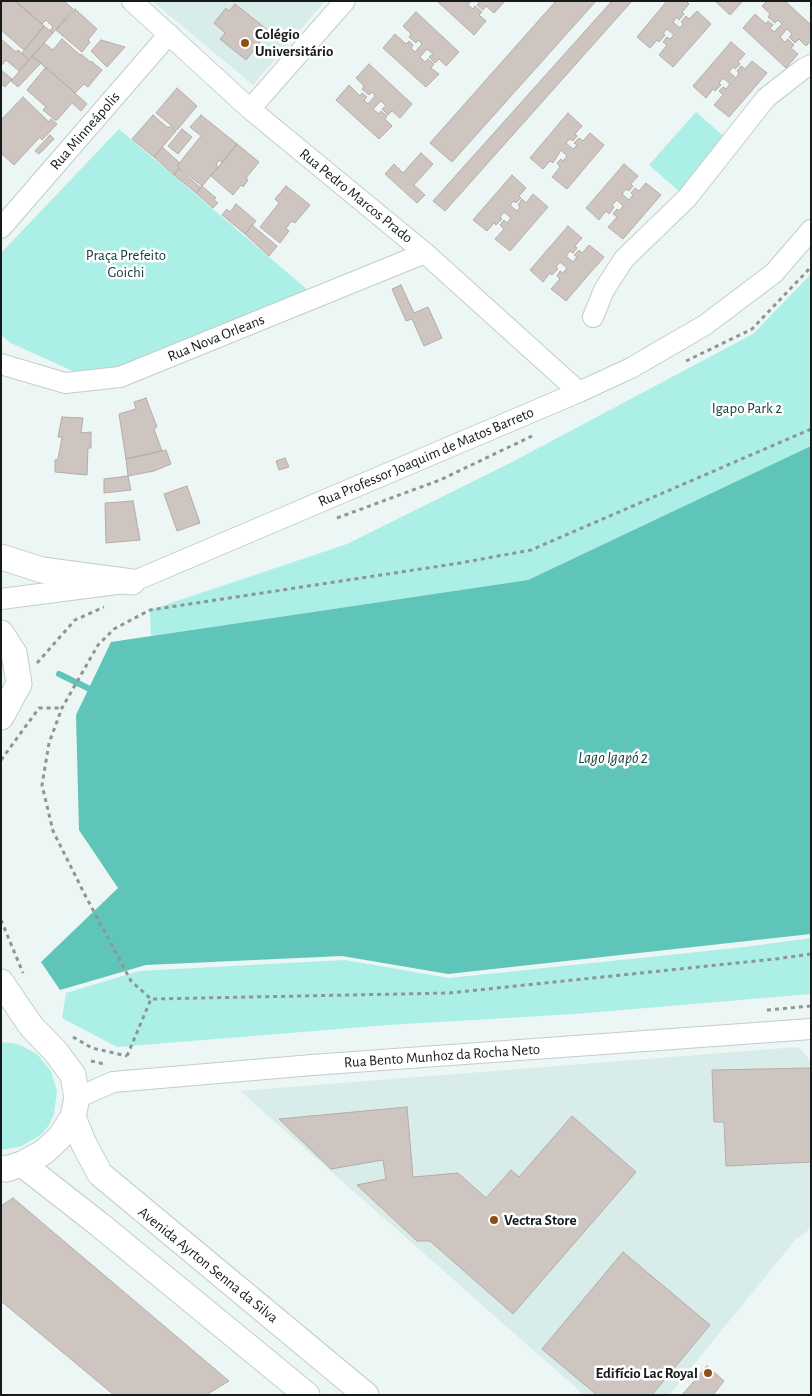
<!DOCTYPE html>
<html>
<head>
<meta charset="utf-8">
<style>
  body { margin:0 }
  #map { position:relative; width:812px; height:1396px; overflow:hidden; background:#ebf6f5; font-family:"Alegreya Sans",sans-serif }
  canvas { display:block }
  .frame { position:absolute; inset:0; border:2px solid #161a1a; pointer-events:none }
</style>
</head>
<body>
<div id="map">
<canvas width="812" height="1396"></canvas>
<div class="frame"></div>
</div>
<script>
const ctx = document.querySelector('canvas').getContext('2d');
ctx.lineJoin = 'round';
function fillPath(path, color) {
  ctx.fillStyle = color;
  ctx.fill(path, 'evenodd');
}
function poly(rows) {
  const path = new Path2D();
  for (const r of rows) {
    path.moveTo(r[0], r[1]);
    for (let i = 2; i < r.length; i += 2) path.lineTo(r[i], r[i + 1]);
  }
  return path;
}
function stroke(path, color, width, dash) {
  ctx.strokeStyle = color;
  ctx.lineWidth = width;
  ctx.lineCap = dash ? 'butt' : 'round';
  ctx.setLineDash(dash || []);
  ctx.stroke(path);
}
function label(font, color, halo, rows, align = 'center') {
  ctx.font = font + ' "Alegreya Sans",sans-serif';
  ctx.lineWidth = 5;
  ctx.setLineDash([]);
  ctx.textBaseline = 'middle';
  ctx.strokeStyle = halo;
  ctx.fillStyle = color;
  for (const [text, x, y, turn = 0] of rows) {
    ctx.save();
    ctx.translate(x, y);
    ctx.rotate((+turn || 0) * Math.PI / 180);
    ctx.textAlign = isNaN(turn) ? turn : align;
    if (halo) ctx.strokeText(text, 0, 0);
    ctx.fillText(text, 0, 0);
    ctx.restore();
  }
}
fillPath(poly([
  [152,1,325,1,253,85],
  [798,1047,811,1061,811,1228,796,1239,669,1395,584,1395,240,1091]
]), '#d8edea');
fillPath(poly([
  [696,112,729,141,682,194,649,165],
  [119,129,310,292,122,370,77,373,11,343,1,335,1,253],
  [811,274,811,446,528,580,151,636,150,610,347,544,514,461,753,334],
  [811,938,811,994,575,1014,388,1025,117,1047,62,1018,66,993,139,971,345,960,449,978,745,947],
  [1,1042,18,1044,37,1054,51,1071,57,1091,54,1114,49,1125,42,1134,22,1146,1,1150]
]), '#abefe6');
fillPath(poly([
  [811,446,811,934,448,974,342,956,146,965,60,990,41,962,118,888,79,830,76,715,111,642,528,580]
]), '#60c5b9');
stroke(poly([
  [59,674,96,692]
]), '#60c5b9', 6);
const building = poly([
  [1,1,15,1,44,26,24,50,1,30,1,1],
  [15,1,64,1,73,9,53,33,50,31,53,27,46,20,42,24,15,1],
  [437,1,471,1,468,5,473,9,475,6,482,12,479,15,486,21,474,35,437,1],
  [480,1,505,1,494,13,486,6,483,10,477,5,480,1],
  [556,1,596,1,452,162,430,143,556,1],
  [612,1,632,1,445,211,433,201,612,1],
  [667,1,686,1,689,4,682,12,684,14,679,20,677,17,673,22,680,28,683,24,681,22,686,16,689,19,697,11,711,24,673,67,659,55,667,45,663,42,667,37,670,39,674,35,667,29,663,34,665,35,659,42,657,40,650,48,637,37,667,1],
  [715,1,742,1,742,2,730,15,715,1],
  [767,1,785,1,811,25,811,41,806,46,799,39,795,43,789,37,792,34,787,29,780,37,785,42,788,39,794,45,791,48,798,54,786,68,743,28,755,14,766,24,768,21,773,25,770,28,774,32,782,24,778,20,775,23,768,17,770,14,762,6,767,1],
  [235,4,269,31,246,60,220,39,225,33,214,23,226,8,229,11,235,4],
  [75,9,97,29,88,40,90,42,82,52,56,30,75,9],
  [416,12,459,52,446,66,439,59,435,63,429,57,433,54,427,49,420,57,425,62,428,59,434,64,431,68,439,74,426,87,383,48,395,34,406,44,409,41,413,45,411,48,415,52,422,44,418,40,416,43,409,37,411,34,403,26,416,12],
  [44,26,53,33,29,60,22,53,44,26],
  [1,39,16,52,18,50,29,60,19,71,6,60,1,66,1,39],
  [62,39,80,55,81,54,90,62,91,61,102,70,88,87,84,84,75,93,32,56,44,43,53,50,62,39],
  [101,40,125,47,107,67,91,51,101,40],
  [731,42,745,54,738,62,740,64,735,69,733,67,729,72,736,78,739,73,737,71,741,66,745,69,752,61,767,73,729,117,714,105,723,95,719,91,723,87,726,89,730,84,723,78,719,83,721,85,715,91,713,89,706,98,693,86,731,42],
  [32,56,41,63,18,87,11,81,32,56],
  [369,64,412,104,400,118,392,111,388,115,382,109,386,106,381,101,373,109,379,114,381,111,387,116,385,119,392,126,379,139,336,100,349,85,360,96,362,93,367,97,364,100,368,104,375,96,372,92,369,95,362,89,364,86,356,78,369,64],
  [46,67,87,104,81,111,72,103,57,120,55,120,43,110,46,107,27,90,46,67],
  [1,70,12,79,5,87,1,84,1,70],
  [177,88,197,106,177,130,156,113,177,88],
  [23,97,49,122,51,119,57,124,42,140,40,137,14,165,1,153,1,120,23,97],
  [568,113,582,126,575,134,577,136,573,141,570,139,566,143,573,149,577,145,574,143,579,138,583,141,590,133,604,145,567,189,552,177,560,167,557,163,561,159,563,161,567,156,561,150,553,163,550,161,543,169,530,158,568,113],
  [153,115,168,128,170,126,176,131,154,157,132,139,153,115],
  [201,115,237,144,222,163,219,160,216,165,218,167,202,186,177,166,201,136,190,127,201,115],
  [182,129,192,137,178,154,168,146,182,129],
  [50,135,54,139,39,154,35,151,50,135],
  [237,144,259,162,246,178,248,180,243,187,241,185,233,195,211,176,237,144],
  [162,147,180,163,177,166,179,168,174,175,154,157,162,147],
  [421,153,433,164,414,185,425,195,417,203,385,174,394,164,403,173,421,153],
  [624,164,638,176,631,184,633,186,629,191,626,189,622,194,629,200,633,195,631,193,635,188,639,191,646,183,661,195,623,239,608,227,617,217,613,214,617,209,619,211,623,206,617,200,612,205,614,207,609,214,606,211,599,220,586,208,624,164],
  [179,169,201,188,196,193,174,175,179,169],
  [512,175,526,188,519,196,521,198,516,203,514,201,510,205,517,211,520,207,518,205,522,199,526,203,533,194,548,207,510,251,495,239,504,229,500,225,504,220,507,223,511,218,504,212,500,217,502,219,496,225,494,223,487,231,473,220,512,175],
  [202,186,216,198,214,200,218,203,213,208,196,193,202,186],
  [286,186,310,205,295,223,292,221,286,228,289,231,280,243,260,227,279,203,275,199,286,186],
  [236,204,256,221,245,234,222,215,227,209,230,212,236,204],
  [252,225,277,246,269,256,245,234,252,225],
  [568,226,582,238,575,246,577,248,573,253,570,251,566,256,573,262,577,257,574,255,579,250,582,253,589,245,604,257,566,301,551,289,560,279,557,276,560,271,563,273,567,268,560,262,556,267,558,269,552,275,550,273,543,282,530,270,568,226],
  [401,285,414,313,428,307,442,338,424,346,412,319,406,321,392,289,401,285],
  [146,398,157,427,154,429,162,451,126,459,119,414,136,409,134,402,146,398],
  [62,417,83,418,81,433,91,432,91,448,88,448,87,475,55,472,55,460,58,459,62,437,58,437,62,417],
  [166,450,171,464,154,471,128,476,126,459,166,450],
  [285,458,289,467,279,470,276,461,285,458],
  [128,476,131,490,104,493,104,479,128,476],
  [187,486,200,523,177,531,164,494,187,486],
  [133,501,140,540,106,543,105,503,133,501],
  [811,1068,811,1162,726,1166,724,1122,714,1122,712,1070,811,1068],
  [407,1107,413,1177,458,1173,486,1198,511,1170,519,1177,572,1116,636,1172,513,1314,430,1241,417,1241,357,1185,386,1179,383,1160,331,1169,279,1119,407,1107],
  [13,1198,229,1381,206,1395,114,1395,1,1301,1,1206,13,1198],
  [623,1252,710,1325,652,1395,597,1395,542,1349,623,1252],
  [707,1366,724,1381,713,1395,682,1395,707,1366]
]);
fillPath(building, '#cec5c0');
stroke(building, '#b5aca7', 1);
const minor = poly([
  [132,1,250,109,425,253,579,392],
  [250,109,345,1],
  [1,228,169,34],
  [593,317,604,290,624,259,687,198,766,98,803,69,811,65],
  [1,364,65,383,120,377,425,253],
  [1,599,132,582,579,392,631,368,705,325,774,273,811,230],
  [77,1098,113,1082,312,1065,811,1029]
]);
const major = poly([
  [1,557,42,570,132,582],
  [1,633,14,653,19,684,1,717],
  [1,982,31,1026,56,1052,73,1075,77,1098,73,1117,60,1137,44,1152,22,1164,6,1169,1,1168],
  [73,1117,84,1144,100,1174,366,1395],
  [22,1164,100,1225,307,1395]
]);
stroke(minor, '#c2cdcc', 22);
stroke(major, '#c2cdcc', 27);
stroke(poly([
  [686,361,752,329,811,267],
  [811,429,531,550,460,563,150,610,114,629,98,645,62,708,49,743,42,785,53,831,86,897,131,981,151,999,449,993,775,959,811,954],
  [337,518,440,480,532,436],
  [37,663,75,620,104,607],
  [1,760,39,708,62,708],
  [1,920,23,973],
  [767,1010,811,1006],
  [73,1037,92,1048,127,1056],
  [127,1056,151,999],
  [91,1061,104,1064]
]), '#8e9695', 3, [4, 4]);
stroke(minor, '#fff', 20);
stroke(major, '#fff', 25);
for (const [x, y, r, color] of [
  [245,43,5,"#8e4e17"],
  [494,1220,5,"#8e4e17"],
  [708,1373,5,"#8e4e17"]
]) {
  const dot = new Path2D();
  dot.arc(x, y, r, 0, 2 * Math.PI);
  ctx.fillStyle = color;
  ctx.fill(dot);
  stroke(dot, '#fff', 2);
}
label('bold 15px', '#161a1a', '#fff', [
  ["Colégio",255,34],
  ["Universitário",255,51],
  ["Vectra Store",504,1220],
  ["Edifício Lac Royal",698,1373,"right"]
], 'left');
label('15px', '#161a1a', '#fff', [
  ["Rua Minneápolis",85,131,-49],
  ["Rua Pedro Marcos Prado",356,196,39],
  ["Rua Nova Orleans",216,338,-22],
  ["Rua Professor Joaquim de Matos Barreto",426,457,-23],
  ["Rua Bento Munhoz da Rocha Neto",442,1056,-4],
  ["Avenida Ayrton Senna da Silva",208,1265,39]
]);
label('15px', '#14423e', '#fff', [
  ["Praça Prefeito",126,255],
  ["Goichi",126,272],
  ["Igapo Park 2",747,408]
]);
label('italic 16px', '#174540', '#fff', [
  ["Lago Igapó 2",613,758]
]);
</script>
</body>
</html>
